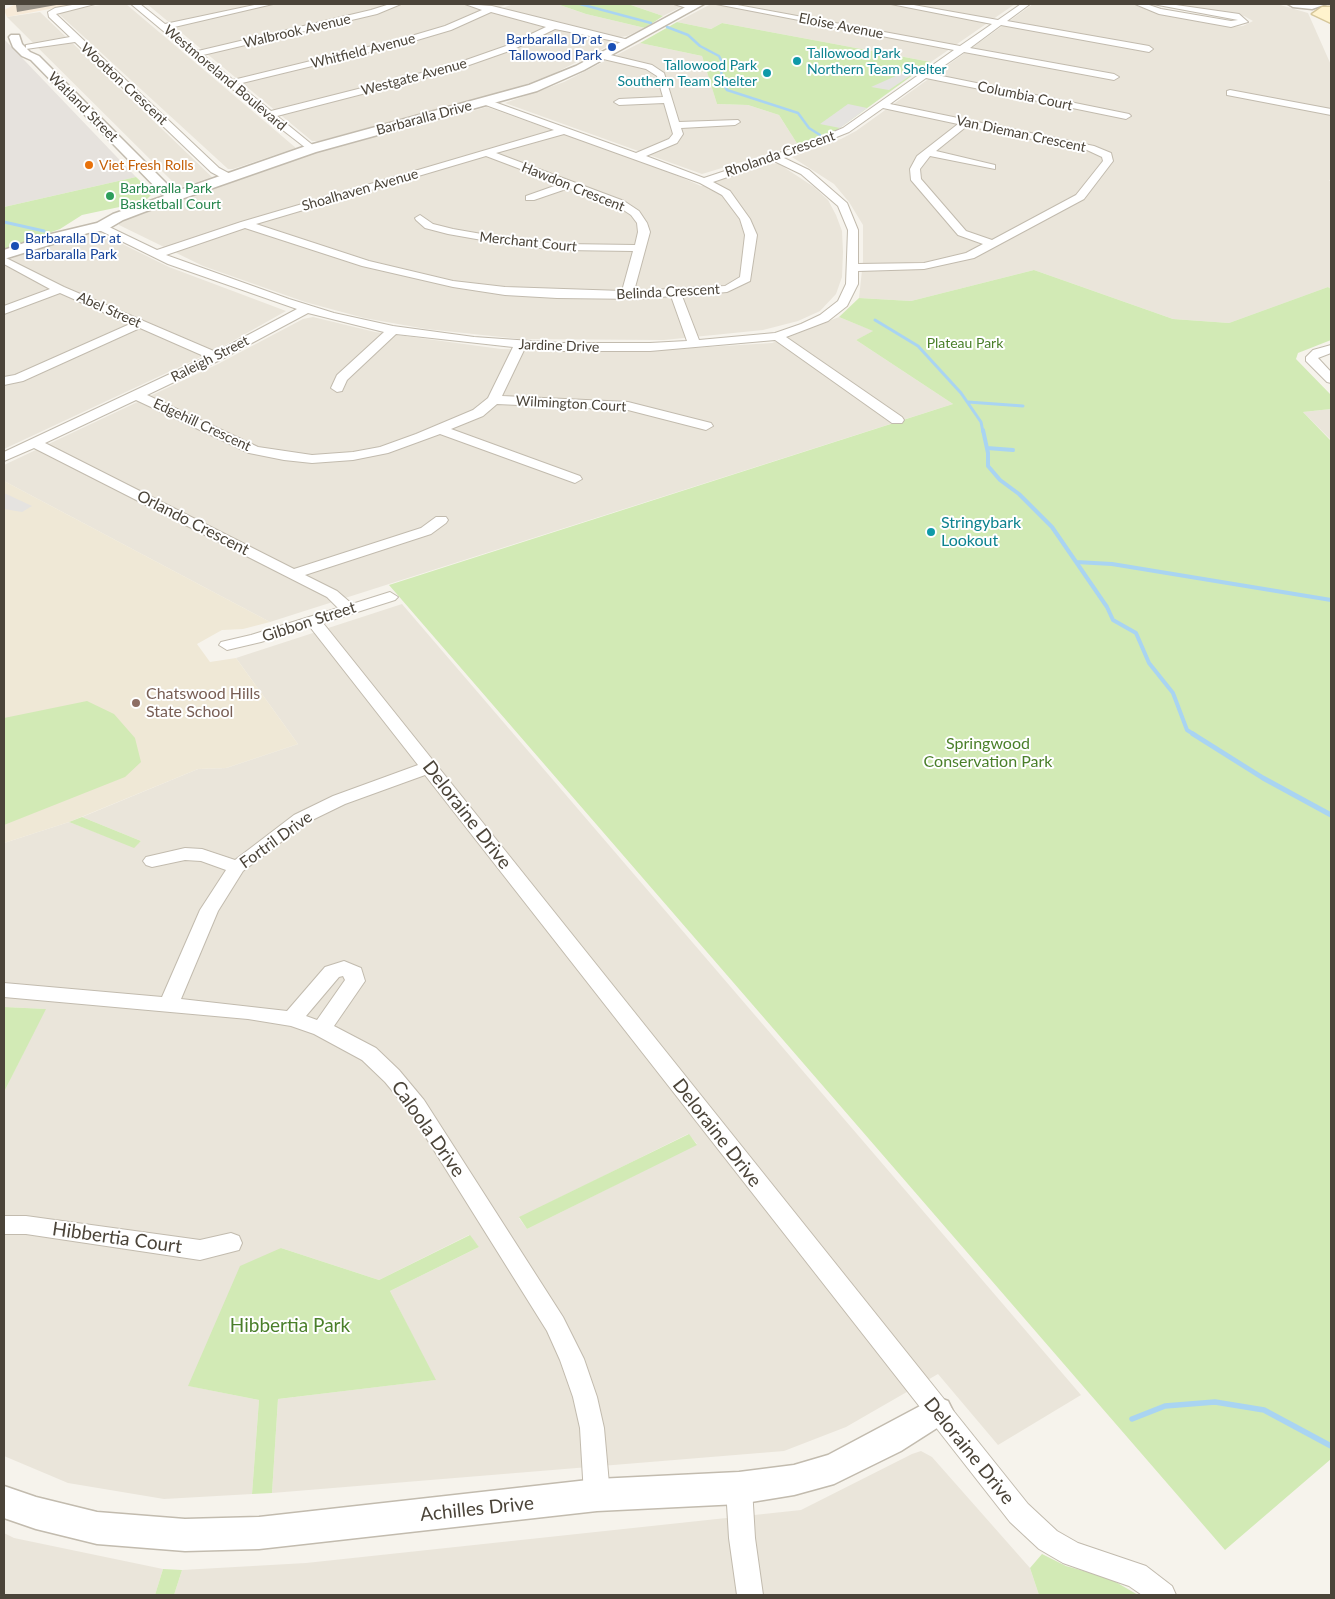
<!DOCTYPE html>
<html>
<head>
<meta charset="utf-8">
<style>
  body { margin:0 }
  #map { position:relative; width:1335px; height:1599px; overflow:hidden; background:#f6f3ec; font-family:Lato,sans-serif }
  canvas { display:block }
  .frame { position:absolute; inset:0; border:5px solid #4b4439; pointer-events:none }
</style>
</head>
<body>
<div id="map">
<canvas width="1335" height="1599"></canvas>
<div class="frame"></div>
</div>
<script>
const ctx = document.querySelector('canvas').getContext('2d');
ctx.lineJoin = 'round';
function fillPath(path, color) {
  ctx.fillStyle = color;
  ctx.fill(path, 'evenodd');
}
function poly(rows) {
  const path = new Path2D();
  for (const r of rows) {
    path.moveTo(r[0], r[1]);
    for (let i = 2; i < r.length; i += 2) path.lineTo(r[i], r[i + 1]);
  }
  return path;
}
function stroke(path, color, width, dash) {
  ctx.strokeStyle = color;
  ctx.lineWidth = width;
  ctx.lineCap = dash ? 'butt' : 'round';
  ctx.setLineDash(dash || []);
  ctx.stroke(path);
}
function label(font, color, halo, rows, align = 'center') {
  ctx.font = font + ' Lato,sans-serif';
  ctx.lineWidth = 4;
  ctx.setLineDash([]);
  ctx.textBaseline = 'middle';
  ctx.strokeStyle = halo;
  ctx.fillStyle = color;
  for (const [text, x, y, turn = 0] of rows) {
    ctx.save();
    ctx.translate(x, y);
    ctx.rotate((+turn || 0) * Math.PI / 180);
    ctx.textAlign = isNaN(turn) ? turn : align;
    if (halo) ctx.strokeText(text, 0, 0);
    ctx.fillText(text, 0, 0);
    ctx.restore();
  }
}
fillPath(poly([
  [107,4,126,4,296,148,233,169,228,169,59,14,67,10],
  [147,4,508,4,500,7,502,8,514,4,557,4,586,14,645,28,627,36,621,37,612,41,612,44,555,73,519,87,319,141,312,141],
  [628,4,687,4,663,16],
  [711,4,1015,4,931,62,722,23,711,29,677,22],
  [1033,4,1132,4,1154,12,1232,27,1243,26,1253,21,1244,16,1163,4,1277,4,1308,13,1331,65,1331,178,1329,181,1331,181,1331,289,1328,287,1229,323,1173,319,1034,270,911,301,859,298,863,261,863,225,849,202,834,184,792,157,841,139,856,131],
  [40,12,212,177,182,187,177,186,7,17],
  [640,43,702,56,717,104,748,105,779,115,798,145,702,174,505,103,564,82],
  [487,107,667,171,701,186,770,163,779,164,814,187,828,200,836,215,842,231,843,252,842,277,836,294,820,311,798,321,763,330,664,340,520,339,426,329,364,318,305,302,203,266,119,225,119,222,319,152],
  [86,232,98,232,169,267,286,311,222,347,4,449,4,261],
  [313,317,375,332,501,349,627,352,772,343,839,317,874,331,856,340,953,404,270,622,4,481,4,465,218,364,303,319],
  [1331,409,1331,440,1303,412],
  [402,604,1081,1395,998,1445,938,1374,846,1427,784,1451,272,1493,278,1399,435,1380,390,1291,479,1247,469,1235,379,1280,281,1248,189,1386,259,1400,252,1494,164,1499,68,1483,4,1456,4,1092,45,1009,4,1007,4,843,69,822,134,847,141,841,82,817,198,769,226,768,298,744,236,658],
  [688,1134,697,1144,527,1229,519,1218],
  [921,1451,932,1457,1030,1568,1039,1595,174,1595,182,1570,306,1563,801,1510,912,1454],
  [4,1533,14,1538,163,1569,155,1595,4,1595]
]), '#eae5da');
fillPath(poly([
  [16,4,76,4,7,17,4,10]
]), '#f7ead8');
fillPath(poly([
  [4,39,136,177,4,207]
]), '#e6e2dd');
fillPath(poly([
  [4,481,270,622,243,629,222,630,197,644,210,662,236,658,298,744,226,768,198,769,69,822,4,843]
]), '#efe8d6');
fillPath(poly([
  [557,4,628,4,663,16,645,28,586,14],
  [677,22,711,29,722,23,931,62,834,132,798,145,779,115,748,105,717,104,702,56,640,43],
  [136,177,153,193,147,199,124,206,82,215,60,229,4,249,4,207],
  [1034,270,1173,319,1229,323,1328,287,1331,289,1331,340,1298,353,1296,359,1331,395,1331,409,1303,412,1331,441,1331,1459,1225,1550,389,585,953,404,856,340,873,331,839,317,859,298,911,301],
  [87,701,114,714,135,738,141,762,125,777,4,825,4,718],
  [82,817,141,841,134,848,69,822],
  [4,1007,46,1009,4,1092],
  [689,1134,697,1145,527,1229,519,1217],
  [470,1235,479,1247,390,1291,436,1380,278,1399,272,1493,252,1494,259,1400,188,1386,240,1266,281,1248,379,1280],
  [1042,1554,1066,1566,1109,1578,1138,1595,1039,1595,1030,1568],
  [163,1569,182,1570,174,1595,155,1595]
]), '#d2eab5');
fillPath(poly([
  [907,71,914,73,889,90,871,87],
  [848,104,867,108,840,128,820,124],
  [4,493,32,506,22,512,4,509]
]), '#e5e3e0');
stroke(poly([
  [580,4,651,23],
  [667,27,688,35,700,46,719,56,722,62,721,81,727,90,798,113,809,128,820,135]
]), '#a9d4f2', 2.5);
stroke(poly([
  [4,222,44,231],
  [875,320,918,346,961,393,981,422,983,432],
  [968,402,1023,406]
]), '#a9d4f2', 3);
stroke(poly([
  [983,430,988,453,988,466,1000,480,1019,494,1052,527,1107,607,1113,620,1136,633,1149,663,1173,693,1187,730,1195,735],
  [987,448,1013,450],
  [1076,562,1112,564,1331,600]
]), '#a9d4f2', 4);
stroke(poly([
  [1193,734,1263,778,1331,815]
]), '#a9d4f2', 5);
stroke(poly([
  [1132,1419,1165,1406,1215,1402,1264,1410,1331,1446]
]), '#a9d4f2', 5.5);
const minor = poly([
  [78,4,95,4,56,14,219,168,234,176,234,180,226,180,211,172,75,42,26,49,26,45,70,37,49,17,48,12,55,8,78,4],
  [131,4,140,4,165,24,259,4,273,4,170,28,198,51,371,10,390,4,401,4,377,14,203,55,233,80,401,39,445,26,482,10,465,4,492,6,633,41,629,44,555,29,512,50,455,70,277,116,315,147,315,151,311,152,266,117,131,4],
  [491,12,546,27,506,46,449,66,271,111,238,84,407,43,451,30,491,12],
  [674,4,689,4,697,7,693,10,674,4],
  [716,4,732,4,960,46,992,24,891,4,908,4,998,20,1021,4,1030,4,1007,21,1149,46,1153,49,1149,52,1001,25,970,48,1114,74,1119,77,1114,80,964,52,932,74,1129,114,1131,116,1126,119,926,78,890,104,1094,146,1111,153,1113,161,1084,199,974,258,924,269,858,271,858,284,847,306,828,321,786,337,902,417,904,420,902,423,892,423,775,340,650,351,560,351,525,348,502,396,628,402,711,423,713,426,706,430,628,410,497,404,483,416,451,429,580,476,582,479,575,483,440,434,388,453,353,460,312,463,284,460,249,453,136,400,45,443,294,569,421,528,436,517,446,517,448,520,446,523,431,534,305,575,337,591,352,604,390,592,398,597,395,600,323,623,1028,1504,1057,1531,1078,1543,1146,1566,1172,1586,1176,1595,1142,1595,1129,1586,1063,1563,1039,1549,1010,1522,425,775,345,804,306,823,243,871,218,911,181,999,287,1011,325,967,344,961,361,968,365,981,334,1026,376,1048,399,1070,424,1100,563,1317,584,1359,597,1397,604,1428,610,1495,606,1504,597,1507,588,1504,584,1495,580,1428,573,1397,560,1360,547,1331,410,1112,385,1082,362,1060,314,1034,291,1026,248,1019,4,997,4,983,162,997,200,910,226,870,201,861,185,860,152,867,146,865,143,861,146,857,185,848,202,849,235,860,294,815,333,796,418,765,310,627,261,642,227,650,219,645,221,642,251,635,338,608,327,597,34,448,4,461,4,452,206,357,140,328,23,381,4,385,4,377,15,375,130,324,60,293,4,314,4,306,50,289,4,264,4,257,64,287,216,352,297,309,168,264,97,229,97,225,105,225,157,250,241,222,554,130,483,104,481,102,486,99,636,153,669,139,673,134,664,103,619,105,614,102,619,99,663,97,657,76,646,69,599,58,599,54,602,53,652,65,664,73,679,122,738,120,740,122,735,125,681,128,683,134,677,143,646,156,704,178,803,145,843,128,954,50,716,4],
  [883,108,958,124,917,156,910,169,911,180,958,235,983,244,966,253,924,263,858,264,858,230,847,203,809,170,784,158,849,132,883,108],
  [967,126,1087,150,1102,157,1103,161,1076,195,992,240,966,231,921,179,920,169,930,156,995,169,995,165,936,151,967,126],
  [564,134,700,183,722,195,740,219,745,235,740,277,725,286,634,291,650,232,647,223,639,211,624,201,496,153,564,134],
  [486,156,560,184,526,196,526,200,534,200,569,188,616,205,631,215,637,223,638,232,635,245,564,244,516,240,453,229,433,224,420,215,415,218,416,220,425,228,448,234,516,246,564,250,633,251,622,291,505,287,453,281,369,261,256,224,486,156],
  [774,161,801,174,838,206,848,230,846,284,838,301,820,315,801,324,775,333,699,340,682,296,727,292,750,281,757,235,750,219,730,191,713,182,774,161],
  [245,228,362,266,453,287,505,295,557,298,641,299,671,296,687,341,650,343,560,343,474,337,393,326,334,313,289,299,166,255,245,228],
  [308,313,384,332,337,375,331,388,337,392,342,391,347,380,396,334,513,347,488,398,473,410,416,434,380,447,353,452,312,455,258,447,147,395,220,360,308,313],
  [343,976,345,980,317,1020,306,1016,339,977,343,976],
  [1135,4,1146,4,1161,9,1231,21,1238,20,1153,4,1169,4,1239,14,1248,22,1231,27,1159,14,1135,4],
  [1230,90,1331,109,1331,115,1227,95,1227,91,1230,90],
  [1331,345,1331,353,1318,358,1331,372,1331,383,1327,382,1306,361,1306,357,1313,350,1331,345],
  [4,1216,26,1216,200,1240,231,1233,239,1236,242,1243,239,1250,200,1260,26,1234,4,1234,4,1216],
  [739,1476,748,1479,752,1488,755,1538,763,1595,737,1595,729,1538,726,1488,730,1479,739,1476]
]);
const tertiary = poly([
  [691,4,704,4,584,70,537,91,316,152,144,212,123,220,106,230,88,233,4,259,4,250,47,235,97,223,113,214,164,196,31,60,22,56,13,47,9,37,11,35,19,35,22,44,30,52,39,56,171,188,177,191,306,146,529,85,576,66,691,4],
  [1288,4,1326,4,1312,9,1293,7,1288,4],
  [937,1397,948,1401,953,1411,948,1421,901,1451,834,1484,794,1495,739,1504,597,1511,259,1549,185,1551,97,1544,36,1529,4,1518,4,1486,36,1497,97,1512,185,1519,259,1517,597,1479,739,1472,794,1465,828,1455,937,1397]
]);
const secondary = poly([
  [1322,7,1331,7,1331,23,1312,14,1322,7]
]);
stroke(minor, '#c2bbae', 2);
stroke(tertiary, '#c2bbae', 3);
stroke(secondary, '#d6c79b', 3);
fillPath(minor, '#fff');
fillPath(tertiary, '#fff');
fillPath(secondary, '#fff3cd');
fillPath(poly([
  [23,4,62,4,17,12,16,5]
]), '#979187');
for (const [x, y, r, color] of [
  [612,47,5,"#1a4fb4"],
  [797,61,5,"#0f9aa8"],
  [767,73,5,"#0f9aa8"],
  [89,165,5,"#e8710a"],
  [110,196,5,"#2e9e5b"],
  [15,246,5,"#1a4fb4"],
  [931,532,5,"#0f9aa8"],
  [136,703,5,"#8d6e63"]
]) {
  const dot = new Path2D();
  dot.arc(x, y, r, 0, 2 * Math.PI);
  ctx.fillStyle = color;
  ctx.fill(dot);
  stroke(dot, '#fff', 2);
}
label('14px', '#4b4439', '#fff', [
  ["Eloise Avenue",841,26,11],
  ["Walbrook Avenue",297,31,-13],
  ["Whitfield Avenue",363,51,-14],
  ["Westgate Avenue",414,77,-15],
  ["Westmoreland Boulevard",225,78,40],
  ["Wootton Crescent",124,84,43],
  ["Columbia Court",1025,96,12],
  ["Watland Street",83,107,45],
  ["Barbaralla Drive",424,118,-15],
  ["Van Dieman Crescent",1021,134,12],
  ["Rholanda Crescent",780,154,-19],
  ["Hawdon Crescent",573,187,22],
  ["Shoalhaven Avenue",360,190,-16],
  ["Merchant Court",528,242,6],
  ["Belinda Crescent",668,292,-3],
  ["Abel Street",109,310,24],
  ["Jardine Drive",559,346,2],
  ["Raleigh Street",210,359,-27],
  ["Wilmington Court",571,404,3],
  ["Edgehill Crescent",202,425,25]
]);
label('14px', '#164399', '#fff', [
  ["Barbaralla Dr at",602,39],
  ["Tallowood Park",602,55],
  ["Barbaralla Dr at",25,238,"left"],
  ["Barbaralla Park",25,254,"left"]
], 'right');
label('14px', '#0d838f', '#fff', [
  ["Tallowood Park",807,53],
  ["Northern Team Shelter",807,69],
  ["Tallowood Park",757,65,"right"],
  ["Southern Team Shelter",757,81,"right"]
], 'left');
label('14px', '#c56008', '#fff', [
  ["Viet Fresh Rolls",99,165]
], 'left');
label('14px', '#27864d', '#fff', [
  ["Barbaralla Park",120,188],
  ["Basketball Court",120,204]
], 'left');
label('14px', '#4a7f2a', '#fff', [
  ["Plateau Park",965,343]
]);
label('16px', '#4b4439', '#fff', [
  ["Orlando Crescent",193,523,27],
  ["Gibbon Street",309,622,-18],
  ["Fortril Drive",276,840,-36]
]);
label('16px', '#0d838f', '#fff', [
  ["Stringybark",941,523],
  ["Lookout",941,541]
], 'left');
label('16px', '#785e54', '#fff', [
  ["Chatswood Hills",146,694],
  ["State School",146,712]
], 'left');
label('16px', '#4a7f2a', '#fff', [
  ["Springwood",988,744],
  ["Conservation Park",988,762]
]);
label('19px', '#4b4439', '#fff', [
  ["Deloraine Drive",467,815,52],
  ["Caloola Drive",428,1129,55],
  ["Deloraine Drive",717,1133,52],
  ["Hibbertia Court",117,1238,8],
  ["Deloraine Drive",969,1451,51],
  ["Achilles Drive",477,1509,-6]
]);
label('19px', '#4a7f2a', '#fff', [
  ["Hibbertia Park",290,1326]
]);
</script>
</body>
</html>
